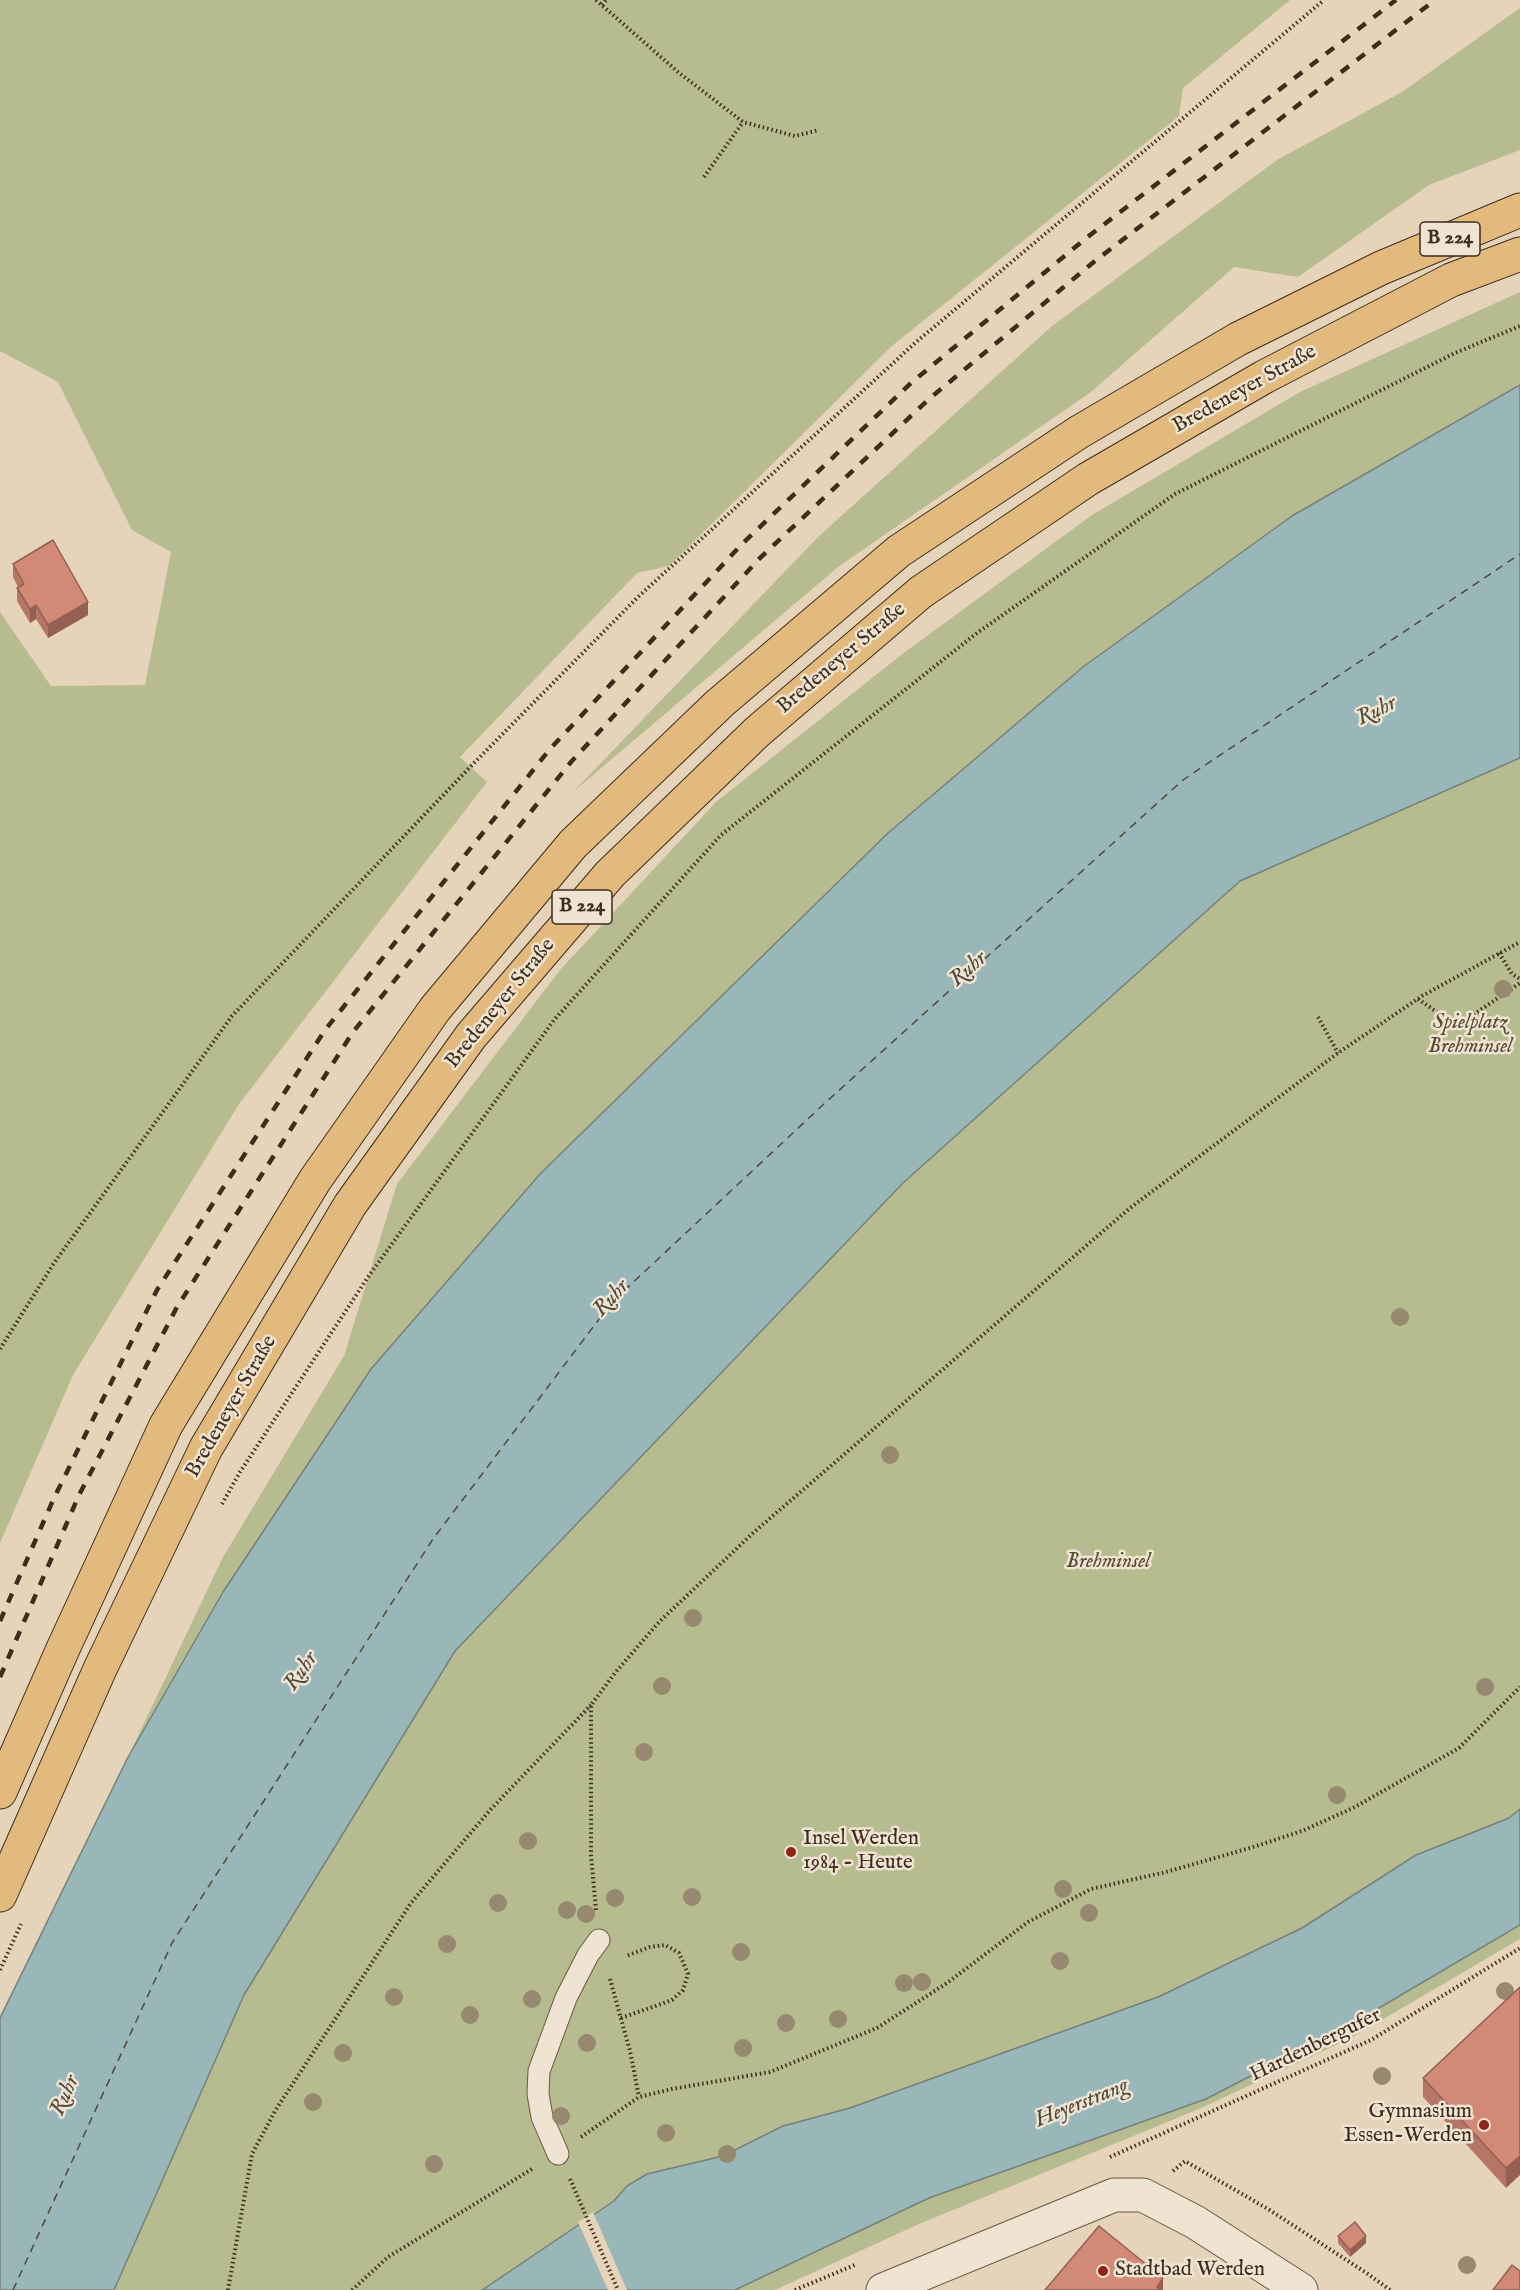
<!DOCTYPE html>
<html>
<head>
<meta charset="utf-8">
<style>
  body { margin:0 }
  canvas { display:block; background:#e6d4ba }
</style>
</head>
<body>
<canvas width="1520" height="2290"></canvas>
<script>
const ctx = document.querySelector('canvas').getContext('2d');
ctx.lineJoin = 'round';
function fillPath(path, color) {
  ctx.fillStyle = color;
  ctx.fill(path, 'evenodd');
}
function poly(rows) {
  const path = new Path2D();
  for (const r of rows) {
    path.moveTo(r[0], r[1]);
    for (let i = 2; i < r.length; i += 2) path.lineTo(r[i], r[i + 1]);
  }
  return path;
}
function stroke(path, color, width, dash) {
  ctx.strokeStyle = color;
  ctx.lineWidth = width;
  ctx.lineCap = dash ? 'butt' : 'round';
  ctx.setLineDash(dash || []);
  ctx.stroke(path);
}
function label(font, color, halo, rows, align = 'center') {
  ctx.font = font + ' "IM FELL English",serif';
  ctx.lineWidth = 5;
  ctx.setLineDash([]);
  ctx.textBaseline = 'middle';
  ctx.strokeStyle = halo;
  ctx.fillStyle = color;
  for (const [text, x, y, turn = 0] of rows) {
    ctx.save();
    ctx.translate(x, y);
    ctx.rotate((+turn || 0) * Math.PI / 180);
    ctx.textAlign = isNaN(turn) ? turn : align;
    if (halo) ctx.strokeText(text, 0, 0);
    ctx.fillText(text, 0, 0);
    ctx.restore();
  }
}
fillPath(poly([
  [0,0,1290,0,1183,88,1179,116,893,345,669,566,637,573,460,757,487,782,239,1104,73,1375,0,1543,0,612,51,686,145,685,171,552,132,530,58,382,0,351],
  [1520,8,1520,150,1429,185,1298,277,1234,267,1091,392,838,567,573,792,818,537,1052,326,1277,160,1402,92],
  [1520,292,1520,385,1292,516,1083,667,888,833,540,1174,371,1369,223,1592,127,1759,223,1557,344,1356,397,1184,560,970,716,802,901,655,1092,515,1300,392],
  [1520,758,1520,1809,1509,1818,1416,1855,1302,1928,1158,1997,850,2108,783,2126,723,2156,647,2174,627,2186,614,2201,482,2290,114,2290,244,1995,455,1651,903,1183,1240,881],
  [1520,1925,1520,1939,1351,2038,1199,2109,919,2224,775,2290,735,2290,929,2198,1206,2099,1357,2021]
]), '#b6bc8f');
const water = poly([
  [1520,385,1520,758,1240,881,903,1183,455,1651,244,1995,114,2290,0,2290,0,2018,127,1759,223,1592,371,1369,540,1174,888,833,1083,667,1292,516,1520,385],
  [1520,1809,1520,1925,1357,2021,1206,2099,929,2198,735,2290,482,2290,614,2201,627,2186,647,2174,723,2156,783,2126,850,2108,1158,1997,1302,1928,1416,1855,1509,1818,1520,1809]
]);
fillPath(water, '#99b7b8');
stroke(water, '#75807a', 1.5);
fillPath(poly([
  [593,2212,627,2290,608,2290,578,2222]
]), '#e6d4ba');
stroke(poly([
  [13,2290,172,1943,433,1539,612,1302,825,1103,1183,780,1520,554]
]), '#50493b', 1.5, [8, 6]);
const service = poly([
  [558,2154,542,2117,538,2094,539,2071,566,1998,588,1955,599,1940]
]);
const minor = poly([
  [883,2290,1114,2195,1143,2195,1195,2222,1301,2290]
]);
const primary = poly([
  [0,1792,62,1651,166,1425,315,1180,435,1009,573,844,720,703,899,551,1079,432,1238,339,1381,268,1520,210],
  [0,1895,100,1669,206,1448,350,1205,471,1036,610,874,757,732,921,592,1088,479,1264,377,1451,280,1520,254]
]);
stroke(service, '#685744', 23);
stroke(minor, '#685744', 35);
stroke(primary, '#3e2d1c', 35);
stroke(poly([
  [596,0,678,72,743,122,795,136,819,130],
  [602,5,606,0],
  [704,177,743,122],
  [1499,953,1512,974,1520,979],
  [1418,999,1457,1026,1520,983],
  [1318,1017,1338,1053],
  [0,1349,54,1263,232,1016,471,766,638,597,915,343,1324,0],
  [222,1504,240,1472,368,1277,554,1020,721,835,977,633,1175,494,1455,353,1520,326],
  [596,1910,591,1855,591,1705,615,1673,659,1622,753,1533,1130,1208,1338,1053,1422,996,1520,942],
  [0,1970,21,1924],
  [610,1979,630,2051,639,2097],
  [621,2018,672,2000,683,1990,688,1974,679,1953,665,1945,650,1947,626,1956],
  [581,2137,639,2097,672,2089,770,2072,877,2028,947,1983,1028,1922,1091,1889,1166,1872,1250,1848,1302,1831,1353,1808,1459,1748,1520,1687],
  [1110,2157,1371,2040,1520,1948],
  [1173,2171,1185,2161,1268,2209,1368,2274,1390,2290],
  [570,2179,618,2290],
  [228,2290,252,2154,275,2111,411,1903,491,1809,591,1705],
  [352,2290,388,2257,532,2169],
  [795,2290,857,2264]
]), '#3e2d1c', 4, [1.5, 3]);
stroke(service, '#efe3d2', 21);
stroke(minor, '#efe3d2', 33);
stroke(primary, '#e3ba7d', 33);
stroke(poly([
  [0,1621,54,1498,157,1290,325,1030,550,749,743,543,911,383,1085,239,1396,0],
  [0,1677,79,1495,177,1307,353,1032,571,762,760,558,929,399,1095,261,1435,0]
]), '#3e2d1c', 4.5, [10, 10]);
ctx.fillStyle = '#978870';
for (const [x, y] of [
  [1503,989],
  [1400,1317],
  [890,1455],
  [693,1618],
  [662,1686],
  [1485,1687],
  [644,1752],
  [1337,1795],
  [528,1841],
  [1063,1889],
  [692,1897],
  [615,1898],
  [498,1903],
  [567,1910],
  [1089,1913],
  [586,1914],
  [447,1944],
  [741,1952],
  [1060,1961],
  [922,1982],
  [904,1983],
  [1505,1991],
  [394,1997],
  [532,1999],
  [470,2015],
  [838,2019],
  [786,2023],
  [587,2043],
  [743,2048],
  [343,2053],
  [1382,2076],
  [313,2102],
  [561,2116],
  [666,2133],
  [727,2154],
  [434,2164],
  [1467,2265]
]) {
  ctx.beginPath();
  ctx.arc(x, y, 9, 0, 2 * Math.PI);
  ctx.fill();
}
fillPath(poly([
  [13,564,88,615,48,638,36,619,30,623,17,601,17,588,18,587,13,577],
  [1520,1987,1506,2188,1423,2097,1423,2078],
  [1338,2236,1366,2243,1350,2257,1338,2243]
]), '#b57665');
fillPath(poly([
  [88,602,88,615,48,638,48,625],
  [36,605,36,619,30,623,30,609],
  [1520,2156,1520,2175,1506,2188,1506,2168],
  [1366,2236,1366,2243,1350,2257,1350,2250],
  [1163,2278,1163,2290,1157,2290,1157,2287]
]), '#936052');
const building = poly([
  [53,540,88,602,48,625,36,605,30,609,17,588,24,584,13,564,53,540],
  [1520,1987,1520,2156,1506,2168,1423,2078,1520,1987],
  [1355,2222,1366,2236,1350,2250,1338,2236,1355,2222],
  [1099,2226,1163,2278,1157,2287,1160,2290,1045,2290,1099,2226],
  [1512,2265,1520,2271,1520,2290,1493,2290,1512,2265]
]);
fillPath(building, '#d28975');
stroke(building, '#936052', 1.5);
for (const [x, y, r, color] of [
  [791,1852,6,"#8f2418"],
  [1484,2125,6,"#8f2418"],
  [1103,2271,6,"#8f2418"]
]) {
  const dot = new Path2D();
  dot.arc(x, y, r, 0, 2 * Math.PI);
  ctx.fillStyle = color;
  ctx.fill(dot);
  stroke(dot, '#efe3d2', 2);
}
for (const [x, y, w] of [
  [1450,239,60],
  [582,907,60]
]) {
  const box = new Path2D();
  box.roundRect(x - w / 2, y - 17, w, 34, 4.5);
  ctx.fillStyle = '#efe3d2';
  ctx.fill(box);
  stroke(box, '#3e2d1c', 1.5);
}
label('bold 20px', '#3e2d1c', null, [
  ["B 224",1450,239],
  ["B 224",582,907]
]);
label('21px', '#3e2d1c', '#efe3d2', [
  ["Bredeneyer Straße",1245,390,-29],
  ["Bredeneyer Straße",842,659,-40],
  ["Bredeneyer Straße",501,1004,-51],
  ["Bredeneyer Straße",232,1407,-60],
  ["Hardenbergufer",1316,2046,-26]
]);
label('italic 21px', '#564a33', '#efe3d2', [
  ["Spielplatz",1470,1024],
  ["Brehminsel",1470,1048],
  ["Brehminsel",1108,1563]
]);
label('21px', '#3e2d1c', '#efe3d2', [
  ["Insel Werden",803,1840],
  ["1984 - Heute",803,1864],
  ["Gymnasium",1472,2113,"right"],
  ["Essen-Werden",1472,2137,"right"],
  ["Stadtbad Werden",1115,2271]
], 'left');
label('italic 22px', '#50493b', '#efe3d2', [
  ["Ruhr",1377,712,-26],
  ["Ruhr",969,970,-41],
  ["Ruhr",612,1299,-48],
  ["Ruhr",302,1672,-55],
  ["Ruhr",66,2096,-66],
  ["Heyerstrang",1082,2104,-22]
]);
</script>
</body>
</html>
